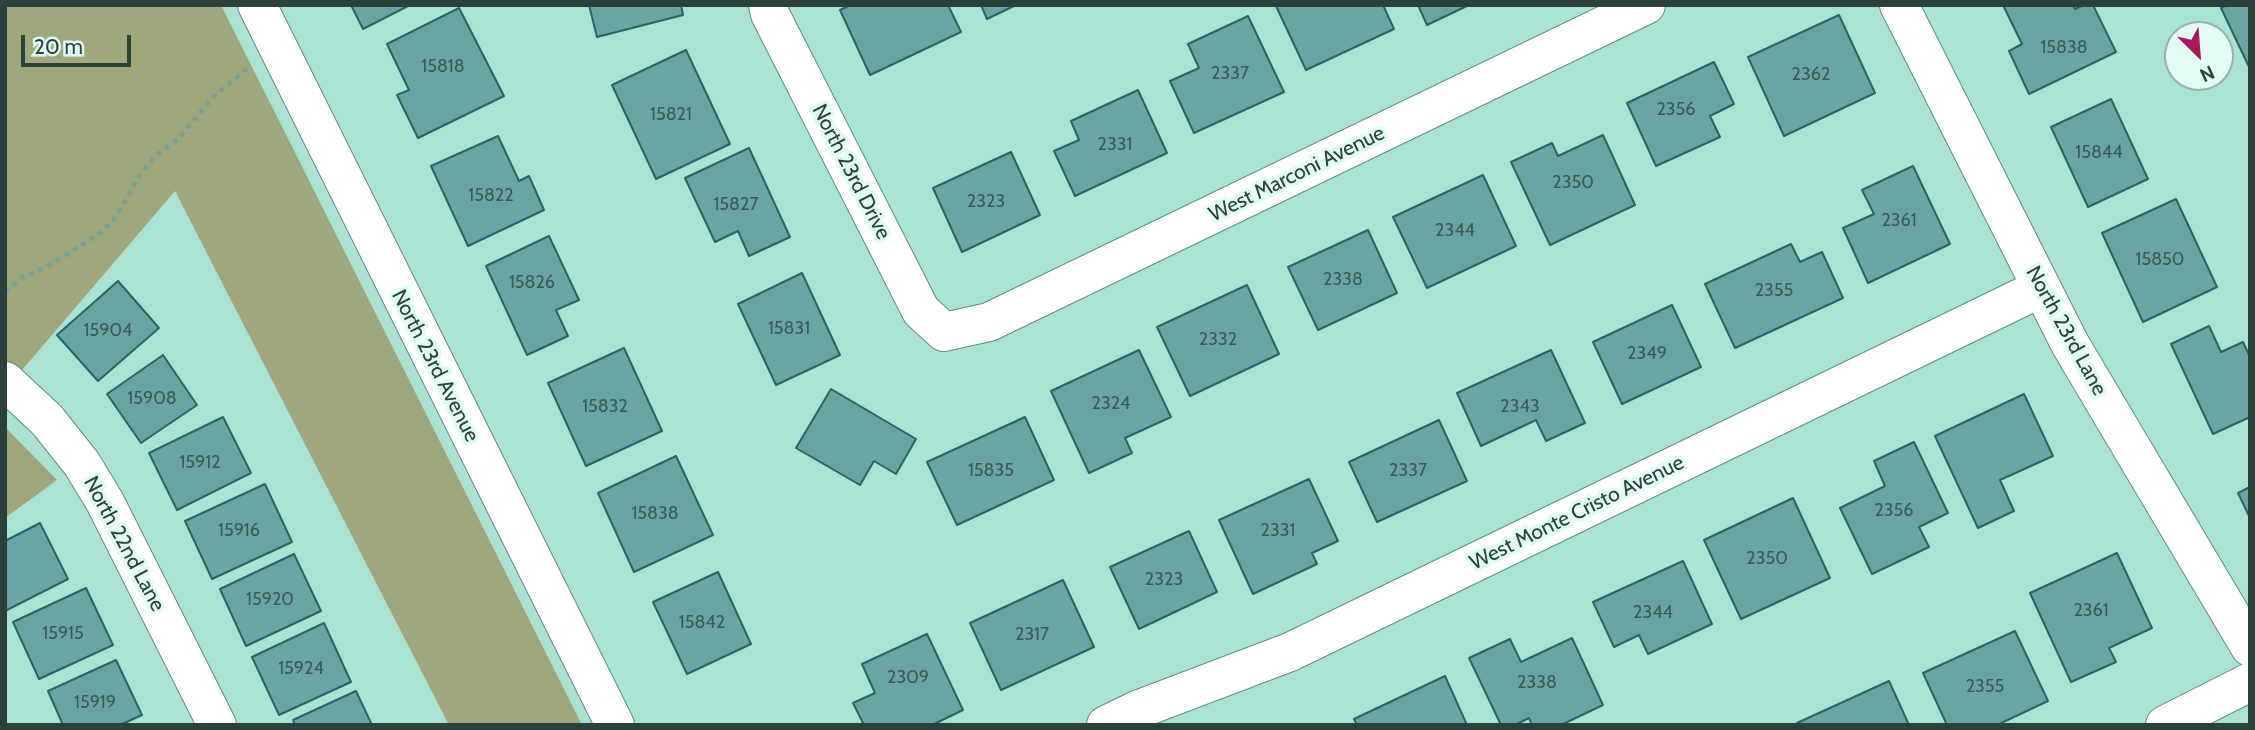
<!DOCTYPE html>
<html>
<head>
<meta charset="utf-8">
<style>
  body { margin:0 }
  #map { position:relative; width:2255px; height:730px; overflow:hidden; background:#aae2d4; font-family:Cabin,sans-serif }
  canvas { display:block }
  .frame { position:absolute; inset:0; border:7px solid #2a413c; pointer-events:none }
  .north { position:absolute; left:2164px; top:21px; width:70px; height:70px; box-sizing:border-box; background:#e1fcf5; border:2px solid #98b1ab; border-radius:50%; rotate:155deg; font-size:19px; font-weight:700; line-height:28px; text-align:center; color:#2a413c }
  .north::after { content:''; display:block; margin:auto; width:24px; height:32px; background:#a51a5e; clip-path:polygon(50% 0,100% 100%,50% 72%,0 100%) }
  .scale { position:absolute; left:21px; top:35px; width:110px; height:32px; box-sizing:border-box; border:4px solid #2a413c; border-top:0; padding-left:9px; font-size:21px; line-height:24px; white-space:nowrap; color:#2a413c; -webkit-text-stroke:5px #e1fcf5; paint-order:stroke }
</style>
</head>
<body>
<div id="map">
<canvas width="2255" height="730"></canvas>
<div class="frame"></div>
<div class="north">N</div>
<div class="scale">20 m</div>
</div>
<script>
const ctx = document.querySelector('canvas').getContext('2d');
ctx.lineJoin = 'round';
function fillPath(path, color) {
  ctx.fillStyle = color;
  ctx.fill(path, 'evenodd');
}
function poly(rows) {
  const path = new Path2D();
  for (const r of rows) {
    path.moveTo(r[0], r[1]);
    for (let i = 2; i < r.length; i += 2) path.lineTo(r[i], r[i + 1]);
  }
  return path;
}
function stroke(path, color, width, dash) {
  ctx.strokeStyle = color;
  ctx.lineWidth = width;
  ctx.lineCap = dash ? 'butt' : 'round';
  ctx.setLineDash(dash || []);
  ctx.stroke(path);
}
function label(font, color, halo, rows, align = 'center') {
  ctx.font = font + ' Cabin,sans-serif';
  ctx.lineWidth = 7;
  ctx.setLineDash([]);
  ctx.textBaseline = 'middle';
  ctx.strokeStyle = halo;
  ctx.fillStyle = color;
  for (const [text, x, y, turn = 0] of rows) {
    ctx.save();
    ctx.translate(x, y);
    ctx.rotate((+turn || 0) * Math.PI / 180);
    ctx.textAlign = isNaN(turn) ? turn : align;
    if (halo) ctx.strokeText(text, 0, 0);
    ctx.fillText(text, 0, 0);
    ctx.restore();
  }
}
fillPath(poly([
  [5,5,221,5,582,725,449,725,175,191,5,390],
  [5,427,57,480,5,518]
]), '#9fa87b');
const building = poly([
  [351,5,410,5,363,29,351,5],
  [589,5,681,5,683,15,597,37,589,5],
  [851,5,948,5,961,32,870,75,840,10,851,5],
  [981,5,1016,5,987,19,981,5],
  [1383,5,1394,29,1306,70,1276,6,1383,5],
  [1418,5,1469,5,1427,25,1418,5],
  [2003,5,2073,5,2075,9,2084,5,2093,5,2116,52,2029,94,2009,51,2022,44,2003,5],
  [2227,5,2250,5,2250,69,2221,8,2227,5],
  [459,8,504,96,418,138,397,95,409,90,387,44,459,8],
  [1839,15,1875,93,1784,136,1748,57,1839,15],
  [1248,16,1284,92,1194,133,1170,81,1199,68,1188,44,1248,16],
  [686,50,730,144,656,179,612,85,686,50],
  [1714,62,1734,104,1710,116,1720,137,1656,166,1627,103,1714,62],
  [1138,90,1167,153,1075,196,1054,151,1079,140,1071,121,1138,90],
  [2111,99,2148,179,2088,207,2051,127,2111,99],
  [1603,135,1635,205,1550,245,1511,162,1552,143,1558,156,1603,135],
  [498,136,519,181,529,176,544,210,468,246,431,166,498,136],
  [749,148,790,237,749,256,738,231,715,242,685,178,749,148],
  [1011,152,1040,215,962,252,933,188,1011,152],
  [1913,166,1950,244,1868,283,1843,228,1874,214,1862,190,1913,166],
  [1483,175,1516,246,1427,288,1393,217,1483,175],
  [2176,199,2217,287,2143,322,2102,233,2176,199],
  [1368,230,1397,293,1318,330,1288,267,1368,230],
  [549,236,579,300,556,310,568,336,527,355,486,266,549,236],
  [1791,244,1800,262,1822,252,1843,298,1735,348,1705,284,1791,244],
  [802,273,840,355,776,385,738,304,802,273],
  [118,281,159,328,98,381,57,335,118,281],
  [1247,285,1279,354,1190,396,1157,327,1247,285],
  [1672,305,1701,367,1622,404,1593,342,1672,305],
  [2209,326,2221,352,2243,342,2250,357,2250,417,2213,434,2171,344,2209,326],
  [624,348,662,431,586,466,548,383,624,348],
  [1139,350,1171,417,1125,438,1132,453,1089,473,1051,391,1139,350],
  [1551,350,1585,423,1546,441,1536,420,1481,446,1457,393,1551,350],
  [163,355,197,405,141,443,107,394,163,355],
  [831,389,916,439,896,474,874,461,860,485,796,448,831,389],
  [2024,394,2053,456,2000,480,2014,511,1978,528,1935,436,2024,394],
  [223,417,251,473,177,510,149,453,223,417],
  [1025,417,1054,480,957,525,927,462,1025,417],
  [1439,420,1467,481,1377,522,1349,462,1439,420],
  [1914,442,1948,513,1919,527,1929,547,1872,574,1840,508,1885,486,1874,461,1914,442],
  [676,456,713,535,634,572,598,493,676,456],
  [1309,479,1338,541,1312,553,1317,564,1253,594,1219,520,1309,479],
  [265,484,292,542,212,579,185,521,265,484],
  [2250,487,2250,518,2238,493,2250,487],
  [1793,498,1830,578,1741,619,1704,540,1793,498],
  [40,523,68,579,5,611,5,541,40,523],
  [1189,531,1217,592,1139,629,1110,567,1189,531],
  [2117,553,2152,628,2109,648,2116,662,2071,682,2030,593,2117,553],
  [294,554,321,611,246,646,220,589,294,554],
  [1683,561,1712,624,1648,654,1639,635,1614,647,1593,602,1683,561],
  [718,572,751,644,687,674,653,602,718,572],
  [1063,580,1094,647,1001,690,970,623,1063,580],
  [86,588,113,645,39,679,13,622,86,588],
  [324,623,351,682,279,715,252,657,324,623],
  [2015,631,2048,701,1997,725,1947,725,1923,673,2015,631],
  [927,634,963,710,932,725,864,725,853,703,875,693,862,664,927,634],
  [1572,638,1603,705,1561,725,1532,725,1529,718,1515,725,1501,725,1469,658,1510,639,1521,662,1572,638],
  [116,660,142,715,120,725,63,725,48,691,116,660],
  [1445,676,1467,725,1357,725,1354,719,1445,676],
  [1889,681,1909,725,1798,725,1797,723,1889,681],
  [356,691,372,725,295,725,293,720,356,691]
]);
fillPath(building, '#6aa4a5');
stroke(building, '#2a6466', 2);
const street = poly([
  [768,5,770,14,921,311,944,332,989,322,1646,5],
  [1899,5,2070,344,2250,647],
  [5,381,47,420,82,464,105,502,217,725],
  [1106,725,1137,710,1290,652,2041,288],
  [2165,725,2250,682]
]);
const secondary = poly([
  [257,5,615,725]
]);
stroke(street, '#5c9185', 40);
stroke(secondary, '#5c9185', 40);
stroke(poly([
  [5,292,23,277,48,266,102,232,117,215,141,173,155,156,178,139,215,95,247,69]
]), '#77a298', 4.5, [5, 5]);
stroke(street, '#fff', 38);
stroke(secondary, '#fff', 38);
label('18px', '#3a5a56', null, [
  ["15838",2064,48],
  ["15818",443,67],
  ["2337",1230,74],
  ["2362",1811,75],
  ["2356",1676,110],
  ["15821",671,115],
  ["2331",1115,145],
  ["15844",2099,153],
  ["2350",1573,183],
  ["15822",491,196],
  ["2323",986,202],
  ["15827",736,205],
  ["2361",1899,221],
  ["2344",1455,231],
  ["15850",2160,260],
  ["2338",1343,280],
  ["15826",532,283],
  ["2355",1774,291],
  ["15831",789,329],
  ["15904",108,331],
  ["2332",1218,340],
  ["2349",1647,354],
  ["15908",152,399],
  ["2324",1111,404],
  ["15832",605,407],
  ["2343",1520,407],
  ["15912",200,463],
  ["15835",991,471],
  ["2337",1408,471],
  ["2356",1894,511],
  ["15838",655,514],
  ["15916",239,531],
  ["2331",1278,531],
  ["2350",1767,559],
  ["2323",1164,580],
  ["15920",270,600],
  ["2361",2091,611],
  ["2344",1653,613],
  ["15842",702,623],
  ["15915",63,634],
  ["2317",1032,635],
  ["15924",301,669],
  ["2309",908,678],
  ["2338",1537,683],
  ["2355",1985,687],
  ["15919",95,703]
]);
label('21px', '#2a413c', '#e1fcf5', [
  ["North 23rd Drive",851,172,63],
  ["West Marconi Avenue",1297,174,-26],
  ["North 23rd Lane",2066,331,61],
  ["North 23rd Avenue",435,366,63],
  ["West Monte Cristo Avenue",1577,513,-26],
  ["North 22nd Lane",124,544,62]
]);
</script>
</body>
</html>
